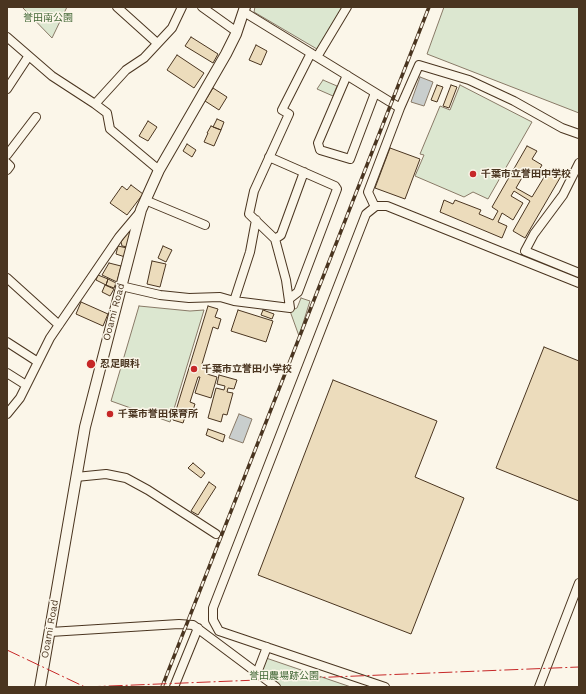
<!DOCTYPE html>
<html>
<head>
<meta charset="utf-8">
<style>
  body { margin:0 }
  #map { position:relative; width:586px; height:694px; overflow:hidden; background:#fbf6e9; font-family:"Work Sans",sans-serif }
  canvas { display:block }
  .frame { position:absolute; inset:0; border:8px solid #4a3520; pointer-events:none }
</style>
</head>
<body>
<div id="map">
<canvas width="586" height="694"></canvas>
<div class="frame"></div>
</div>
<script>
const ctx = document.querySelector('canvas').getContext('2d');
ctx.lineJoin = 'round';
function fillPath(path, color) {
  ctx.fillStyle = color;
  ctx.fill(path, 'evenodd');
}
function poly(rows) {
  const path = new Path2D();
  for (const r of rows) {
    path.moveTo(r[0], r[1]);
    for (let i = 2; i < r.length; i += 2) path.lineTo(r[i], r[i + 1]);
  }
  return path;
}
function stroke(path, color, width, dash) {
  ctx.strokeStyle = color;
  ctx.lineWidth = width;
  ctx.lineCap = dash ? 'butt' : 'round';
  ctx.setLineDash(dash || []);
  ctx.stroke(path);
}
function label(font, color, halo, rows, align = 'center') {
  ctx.font = font + ' "Work Sans","Noto Sans JP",sans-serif';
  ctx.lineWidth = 3;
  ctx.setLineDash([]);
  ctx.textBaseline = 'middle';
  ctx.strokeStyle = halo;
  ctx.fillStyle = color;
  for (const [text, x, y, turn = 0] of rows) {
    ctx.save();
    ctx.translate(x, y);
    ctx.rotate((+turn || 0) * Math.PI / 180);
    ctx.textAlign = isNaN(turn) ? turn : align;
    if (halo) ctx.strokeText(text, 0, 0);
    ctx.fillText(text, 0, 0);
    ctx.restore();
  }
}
const green = poly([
  [22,7,67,7,52,38,22,7],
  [255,7,344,7,322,52,254,12,255,7],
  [444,7,579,7,579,113,427,54,444,7],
  [323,80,337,86,333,96,317,89,323,80],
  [460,85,532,122,488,199,473,192,464,197,415,176,424,155,420,154,440,106,450,110,460,85],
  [301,298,310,301,299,336,290,311,297,308,301,298],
  [139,306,190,311,204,310,170,422,111,401,139,306],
  [266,658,351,687,280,687,261,671,266,658]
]);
fillPath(green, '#dce7d0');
stroke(green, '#887966', 1);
const water = poly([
  [420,77,433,82,424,106,411,102,420,77],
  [239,414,252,419,243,443,229,438,239,414]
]);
fillPath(water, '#c9cecd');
stroke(water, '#887966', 1);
const building = poly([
  [191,37,218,54,213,63,185,46,191,37],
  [256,45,267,51,261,65,249,60,256,45],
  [177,55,204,73,194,88,167,70,177,55],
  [437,85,443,87,437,102,431,100,437,85],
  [451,85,457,87,449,108,443,106,451,85],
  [213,88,227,97,219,110,205,101,213,88],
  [217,119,224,122,221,130,213,127,217,119],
  [148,121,157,127,148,141,139,136,148,121],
  [211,126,221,130,214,146,204,142,208,133,207,133,211,126],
  [187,144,196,150,192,157,183,151,187,144],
  [527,146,537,151,532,159,542,165,536,175,527,169,516,188,532,197,549,169,555,173,558,168,564,171,525,238,513,231,530,201,514,191,511,196,523,203,513,220,502,213,498,222,507,226,502,238,440,212,444,200,453,204,455,200,481,210,479,214,493,220,498,211,492,207,527,146],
  [390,148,420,159,405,199,375,188,390,148],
  [131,185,143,194,127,215,110,203,122,186,127,190,131,185],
  [128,232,132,233,128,247,122,246,121,242,128,232],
  [118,246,127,248,125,257,116,254,118,246],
  [163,246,172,250,166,262,158,258,163,246],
  [152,261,166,264,160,287,147,284,152,261],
  [109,263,121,266,117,282,102,275,109,263],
  [98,275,108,279,106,285,96,280,98,275],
  [108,279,116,283,114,288,106,285,108,279],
  [105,285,114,289,110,296,102,292,105,285],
  [81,302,108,314,103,326,76,314,81,302],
  [208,306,218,309,215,317,221,319,218,329,213,327,202,364,210,366,207,374,217,377,211,398,195,393,200,377,198,377,190,402,195,404,192,413,187,411,183,423,173,420,208,306],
  [238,310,273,321,266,342,231,331,238,310],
  [263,310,274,314,272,319,261,315,263,310],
  [544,347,579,361,579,501,496,468,544,347],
  [219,375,237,380,234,389,228,388,227,392,233,393,227,415,223,414,221,422,208,418,216,388,224,390,225,386,217,384,219,375],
  [333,380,437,421,415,477,464,498,411,634,258,575,333,380],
  [208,429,225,435,223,442,206,435,208,429],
  [193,463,205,473,201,478,188,468,193,463],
  [209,482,216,487,198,515,191,511,209,482]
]);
fillPath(building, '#ecdcbc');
stroke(building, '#4a3520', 1);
const minor = poly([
  [117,7,157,43],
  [202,7,237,32],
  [244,12,400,108],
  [7,37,52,76,95,104,126,70,144,58,172,28,182,7],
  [317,57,347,7],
  [347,75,318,143,320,150,350,159,375,93],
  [7,89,28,57],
  [95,104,107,113,110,129,159,170],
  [7,155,36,117],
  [269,157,335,186,337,189,298,292,289,299],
  [7,163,10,166,7,170],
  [579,163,563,195,534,234,525,251,579,273],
  [145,200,205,225],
  [375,207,368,192,400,108,419,65,469,80,514,101,562,128,579,134],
  [275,239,281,235,304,172],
  [7,278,59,325],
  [121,286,160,295,189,298,220,297,234,301,290,308,286,280,275,239,249,214,254,191,289,114,282,110,311,53],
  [234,301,250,252,256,220],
  [7,342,38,362],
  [7,373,26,385],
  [7,414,20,398,50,338,119,237,140,212],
  [76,477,106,474,126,478,148,490,216,534],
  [50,632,179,624,193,625,276,687],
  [257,673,267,647],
  [174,687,198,628],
  [385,687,219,631,213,620,213,608,366,214,376,206,387,206,579,283],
  [539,687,579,583]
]);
const major = poly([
  [40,687,85,427,141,210,159,170,226,54,236,34,245,7]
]);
stroke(minor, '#4a3520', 10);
stroke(major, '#4a3520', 12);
stroke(minor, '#fbf6e9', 8);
stroke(major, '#fbf6e9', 10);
const rail = poly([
  [162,687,429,7]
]);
stroke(rail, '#4a3520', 3.5);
stroke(rail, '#fbf6e9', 2, [6]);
stroke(poly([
  [7,650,85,687,579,667]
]), '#c62828', 1, [14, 3, 2, 3]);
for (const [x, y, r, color] of [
  [473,174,4,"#c62828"],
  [91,364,5,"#c62828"],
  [194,369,4,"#c62828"],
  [110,414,4,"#c62828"]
]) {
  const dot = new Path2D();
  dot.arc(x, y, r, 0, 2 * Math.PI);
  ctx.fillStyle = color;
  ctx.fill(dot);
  stroke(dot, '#fbf6e9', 1.5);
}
label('10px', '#436837', '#fbf6e9', [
  ["誉田南公園",48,18],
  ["誉田農場跡公園",284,676]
]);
label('bold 10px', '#4a3520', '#fbf6e9', [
  ["千葉市立誉田中学校",481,174],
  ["忍足眼科",100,364],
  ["千葉市立誉田小学校",202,369],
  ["千葉市誉田保育所",118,414]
], 'left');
label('10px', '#4a3520', '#fbf6e9', [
  ["Ooami Road",114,312,-75],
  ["Ooami Road",50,629,-80]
]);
</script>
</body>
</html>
